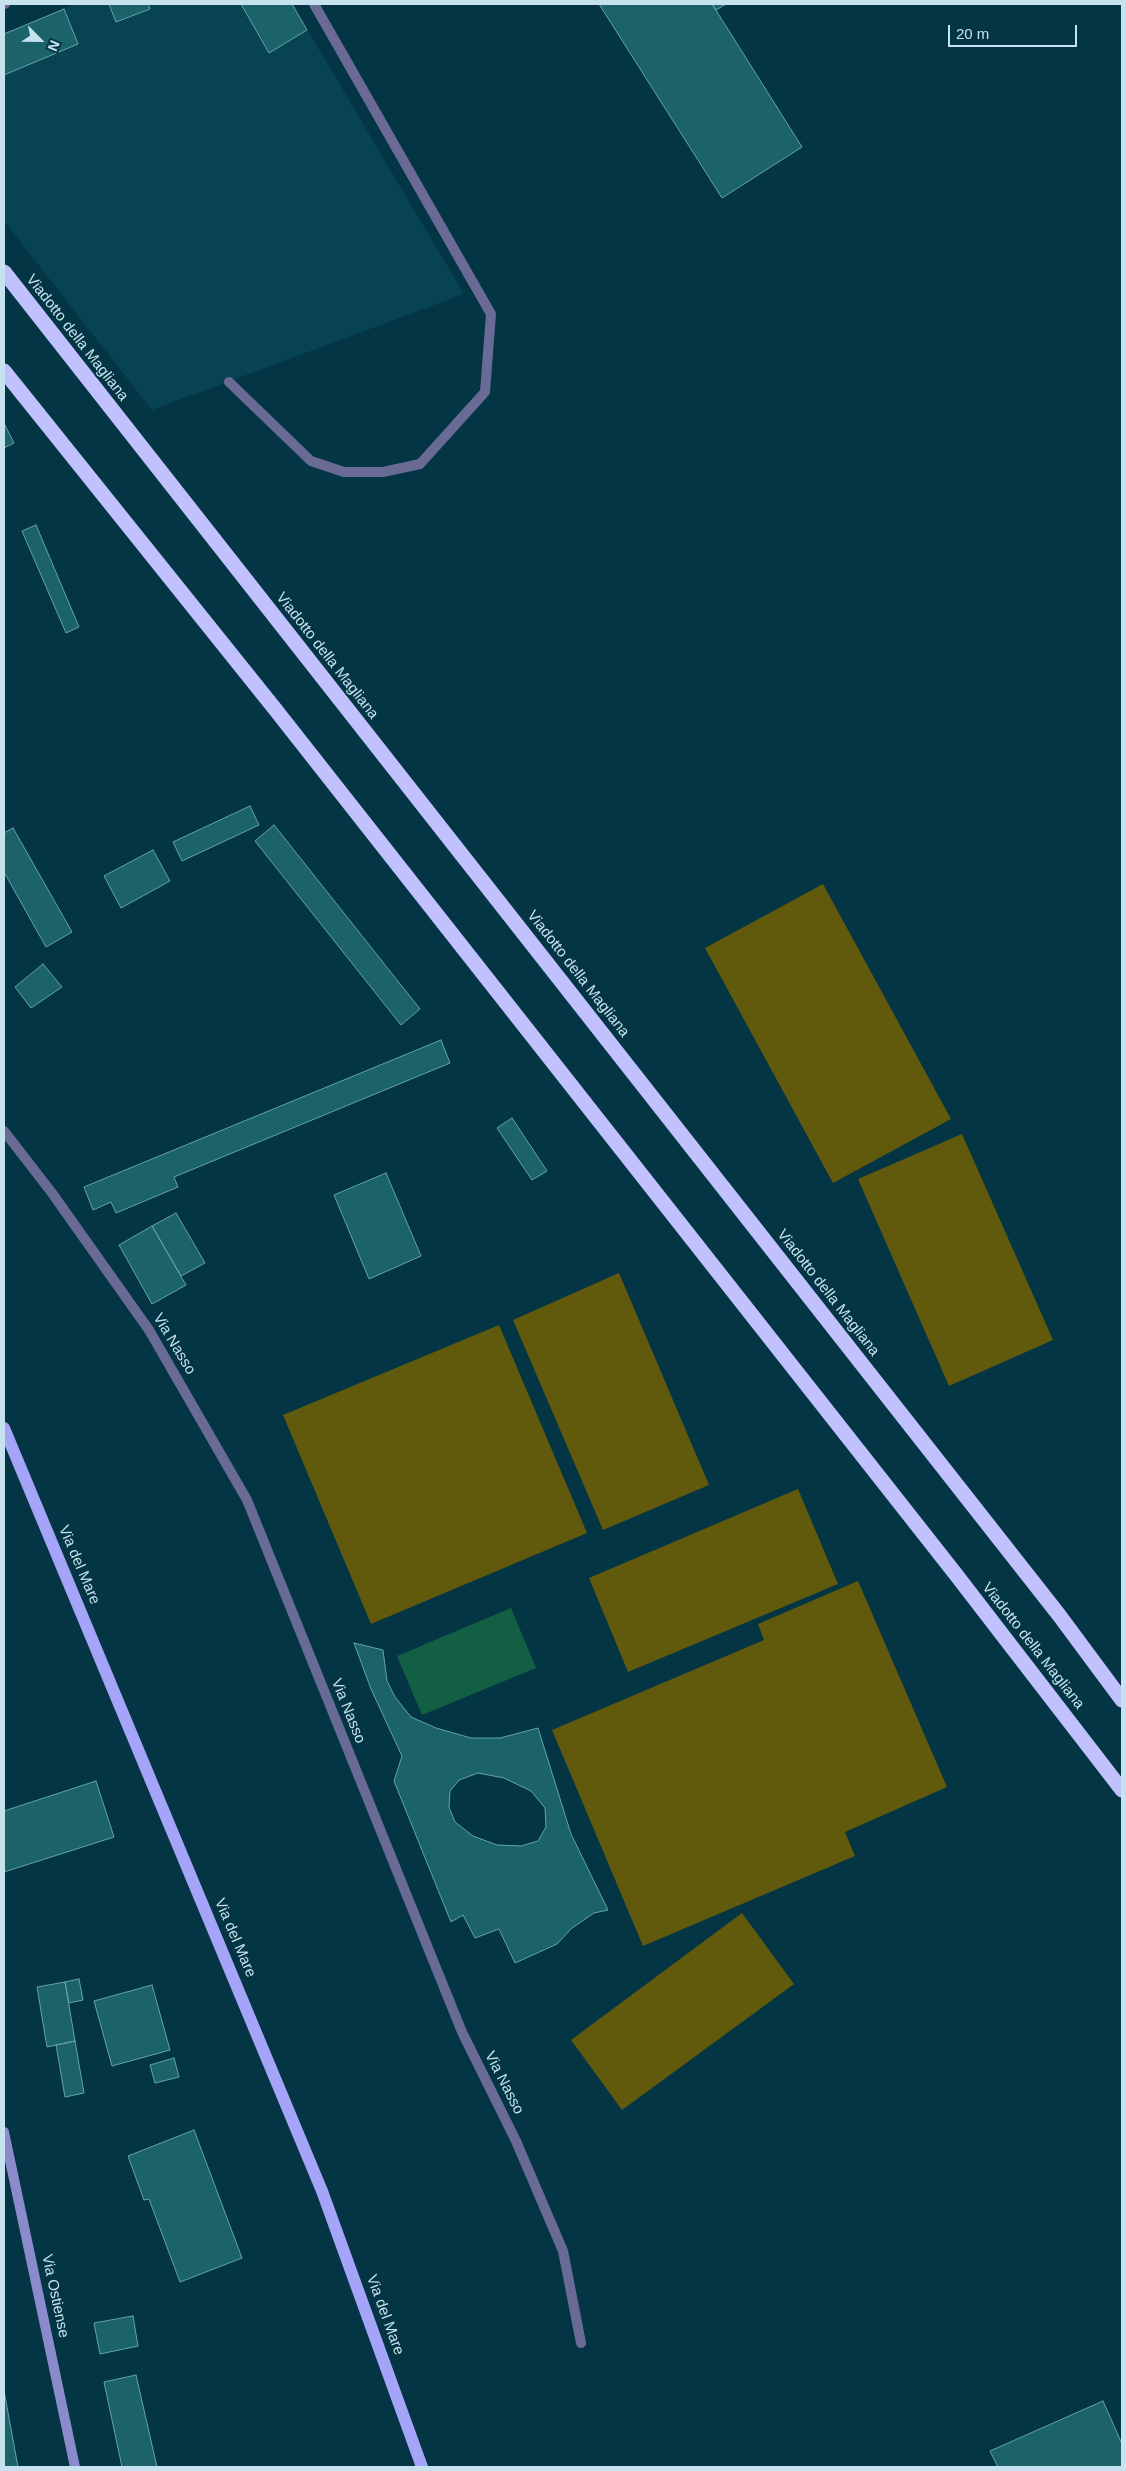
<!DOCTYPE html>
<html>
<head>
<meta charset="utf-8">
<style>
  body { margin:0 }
  #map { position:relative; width:1126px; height:2471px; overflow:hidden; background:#043544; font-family:Arial,sans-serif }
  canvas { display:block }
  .frame { position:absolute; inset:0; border:5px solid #c5e2ee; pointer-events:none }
  .north { position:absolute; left:15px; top:15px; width:50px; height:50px; -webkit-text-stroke:4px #043544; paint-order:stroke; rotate:113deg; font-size:14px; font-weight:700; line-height:20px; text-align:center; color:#c5e2ee }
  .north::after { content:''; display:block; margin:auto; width:18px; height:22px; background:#c5e2ee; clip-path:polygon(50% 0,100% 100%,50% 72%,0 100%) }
  .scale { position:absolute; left:948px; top:25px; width:129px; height:22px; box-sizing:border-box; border:2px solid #c5e2ee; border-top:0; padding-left:6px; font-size:15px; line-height:18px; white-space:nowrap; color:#c5e2ee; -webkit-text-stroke:4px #043544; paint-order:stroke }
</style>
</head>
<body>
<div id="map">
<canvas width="1126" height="2471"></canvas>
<div class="frame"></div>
<div class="north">N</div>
<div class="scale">20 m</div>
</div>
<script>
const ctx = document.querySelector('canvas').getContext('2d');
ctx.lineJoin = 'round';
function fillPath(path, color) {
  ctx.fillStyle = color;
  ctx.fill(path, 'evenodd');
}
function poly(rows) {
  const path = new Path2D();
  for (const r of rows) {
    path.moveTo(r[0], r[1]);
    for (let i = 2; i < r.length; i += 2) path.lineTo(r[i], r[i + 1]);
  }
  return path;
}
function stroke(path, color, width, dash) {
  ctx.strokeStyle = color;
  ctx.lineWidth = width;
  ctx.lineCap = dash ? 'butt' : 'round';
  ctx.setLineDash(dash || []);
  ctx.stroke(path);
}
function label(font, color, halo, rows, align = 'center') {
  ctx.font = font + ' Arial,sans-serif';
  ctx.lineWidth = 4;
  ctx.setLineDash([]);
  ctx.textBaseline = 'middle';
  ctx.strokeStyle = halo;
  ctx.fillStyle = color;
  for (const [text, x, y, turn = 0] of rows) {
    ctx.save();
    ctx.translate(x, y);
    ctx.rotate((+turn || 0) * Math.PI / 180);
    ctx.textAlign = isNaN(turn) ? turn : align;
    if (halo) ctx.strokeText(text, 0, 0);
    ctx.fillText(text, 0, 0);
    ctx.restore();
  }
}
fillPath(poly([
  [75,4,292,4,464,294,152,410,4,221,4,34]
]), '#084353');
fillPath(poly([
  [823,884,951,1119,833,1183,705,948],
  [962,1134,1053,1340,949,1386,858,1179],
  [619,1273,709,1485,603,1530,513,1320],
  [499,1325,587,1533,371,1624,283,1415],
  [798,1489,838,1584,628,1672,589,1578],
  [858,1581,947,1787,845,1832,855,1856,643,1946,552,1730,764,1640,758,1624],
  [742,1913,794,1984,622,2110,571,2040]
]), '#615a0c');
fillPath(poly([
  [511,1608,536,1668,422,1715,397,1656]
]), '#135f44');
const building = poly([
  [109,4,148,4,150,9,116,22,109,4],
  [241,4,292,4,307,30,269,53,241,4],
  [599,4,712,4,802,147,722,198,599,4],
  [712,4,726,4,716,10,712,4],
  [64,9,78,44,4,75,4,34,64,9],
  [4,423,14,443,4,448,4,423],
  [36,525,79,627,66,633,22,531,36,525],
  [250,806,259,825,182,861,173,842,250,806],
  [274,825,420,1009,401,1025,255,841,274,825],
  [13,828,72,932,46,947,4,872,4,833,13,828],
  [153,850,170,881,121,908,104,876,153,850],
  [43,964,62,987,31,1008,15,987,43,964],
  [441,1040,450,1063,174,1177,178,1187,116,1213,111,1202,93,1210,84,1187,441,1040],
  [512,1118,547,1171,532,1180,497,1128,512,1118],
  [386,1173,421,1256,369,1279,334,1195,386,1173],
  [176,1213,205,1263,181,1276,152,1226,176,1213],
  [152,1226,186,1285,152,1304,119,1245,152,1226],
  [354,1643,383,1650,387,1681,395,1697,411,1717,436,1728,471,1738,500,1738,538,1728,571,1834,608,1910,594,1913,572,1928,557,1944,515,1963,499,1929,475,1938,463,1915,451,1922,394,1781,402,1756,371,1689,354,1643],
  [478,1773,504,1778,531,1791,545,1808,546,1827,538,1841,521,1846,497,1845,473,1836,455,1822,449,1807,450,1791,459,1780,478,1773],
  [96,1781,114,1837,4,1872,4,1811,96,1781],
  [79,1979,83,2000,69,2003,65,1982,79,1979],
  [65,1982,75,2041,47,2047,37,1987,65,1982],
  [152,1985,170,2050,112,2066,94,2001,152,1985],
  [75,2041,84,2093,65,2097,56,2045,75,2041],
  [174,2058,179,2077,155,2083,150,2065,174,2058],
  [194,2130,242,2258,180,2282,149,2199,144,2200,128,2156,194,2130],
  [133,2316,138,2346,100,2354,94,2323,133,2316],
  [136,2375,157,2467,122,2467,104,2382,136,2375],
  [4,2391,18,2467,4,2467,4,2391],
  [1103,2401,1122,2444,1122,2467,998,2467,990,2451,1103,2401]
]);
fillPath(building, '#1b6369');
stroke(building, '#62a4ab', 1);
stroke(poly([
  [229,382,311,461,344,472,383,472,420,464,485,392,491,314,314,4]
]), '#6a6b94', 10);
stroke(poly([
  [4,4,5,4],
  [4,1131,52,1193,149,1330,247,1500,462,2032,516,2141,563,2251,581,2343]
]), '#6a6b94', 10);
stroke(poly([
  [4,2132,75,2467]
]), '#8b8bcc', 10);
stroke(poly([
  [4,1428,322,2191,422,2467]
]), '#a5a4f8', 12);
stroke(poly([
  [4,272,1059,1615,1122,1700],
  [4,371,275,709,954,1572,1122,1790]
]), '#c0c1fd', 15);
label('15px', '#c5e2ee', '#043544', [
  ["Viadotto della Magliana",77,338,52],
  ["Viadotto della Magliana",327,656,52],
  ["Viadotto della Magliana",578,974,52],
  ["Viadotto della Magliana",828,1293,52],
  ["Via Nasso",174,1344,59],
  ["Via del Mare",79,1565,67],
  ["Viadotto della Magliana",1033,1646,52],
  ["Via Nasso",348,1711,68],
  ["Via del Mare",235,1938,67],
  ["Via Nasso",504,2083,63],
  ["Via Ostiense",55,2296,78],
  ["Via del Mare",385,2315,70]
]);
</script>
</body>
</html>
